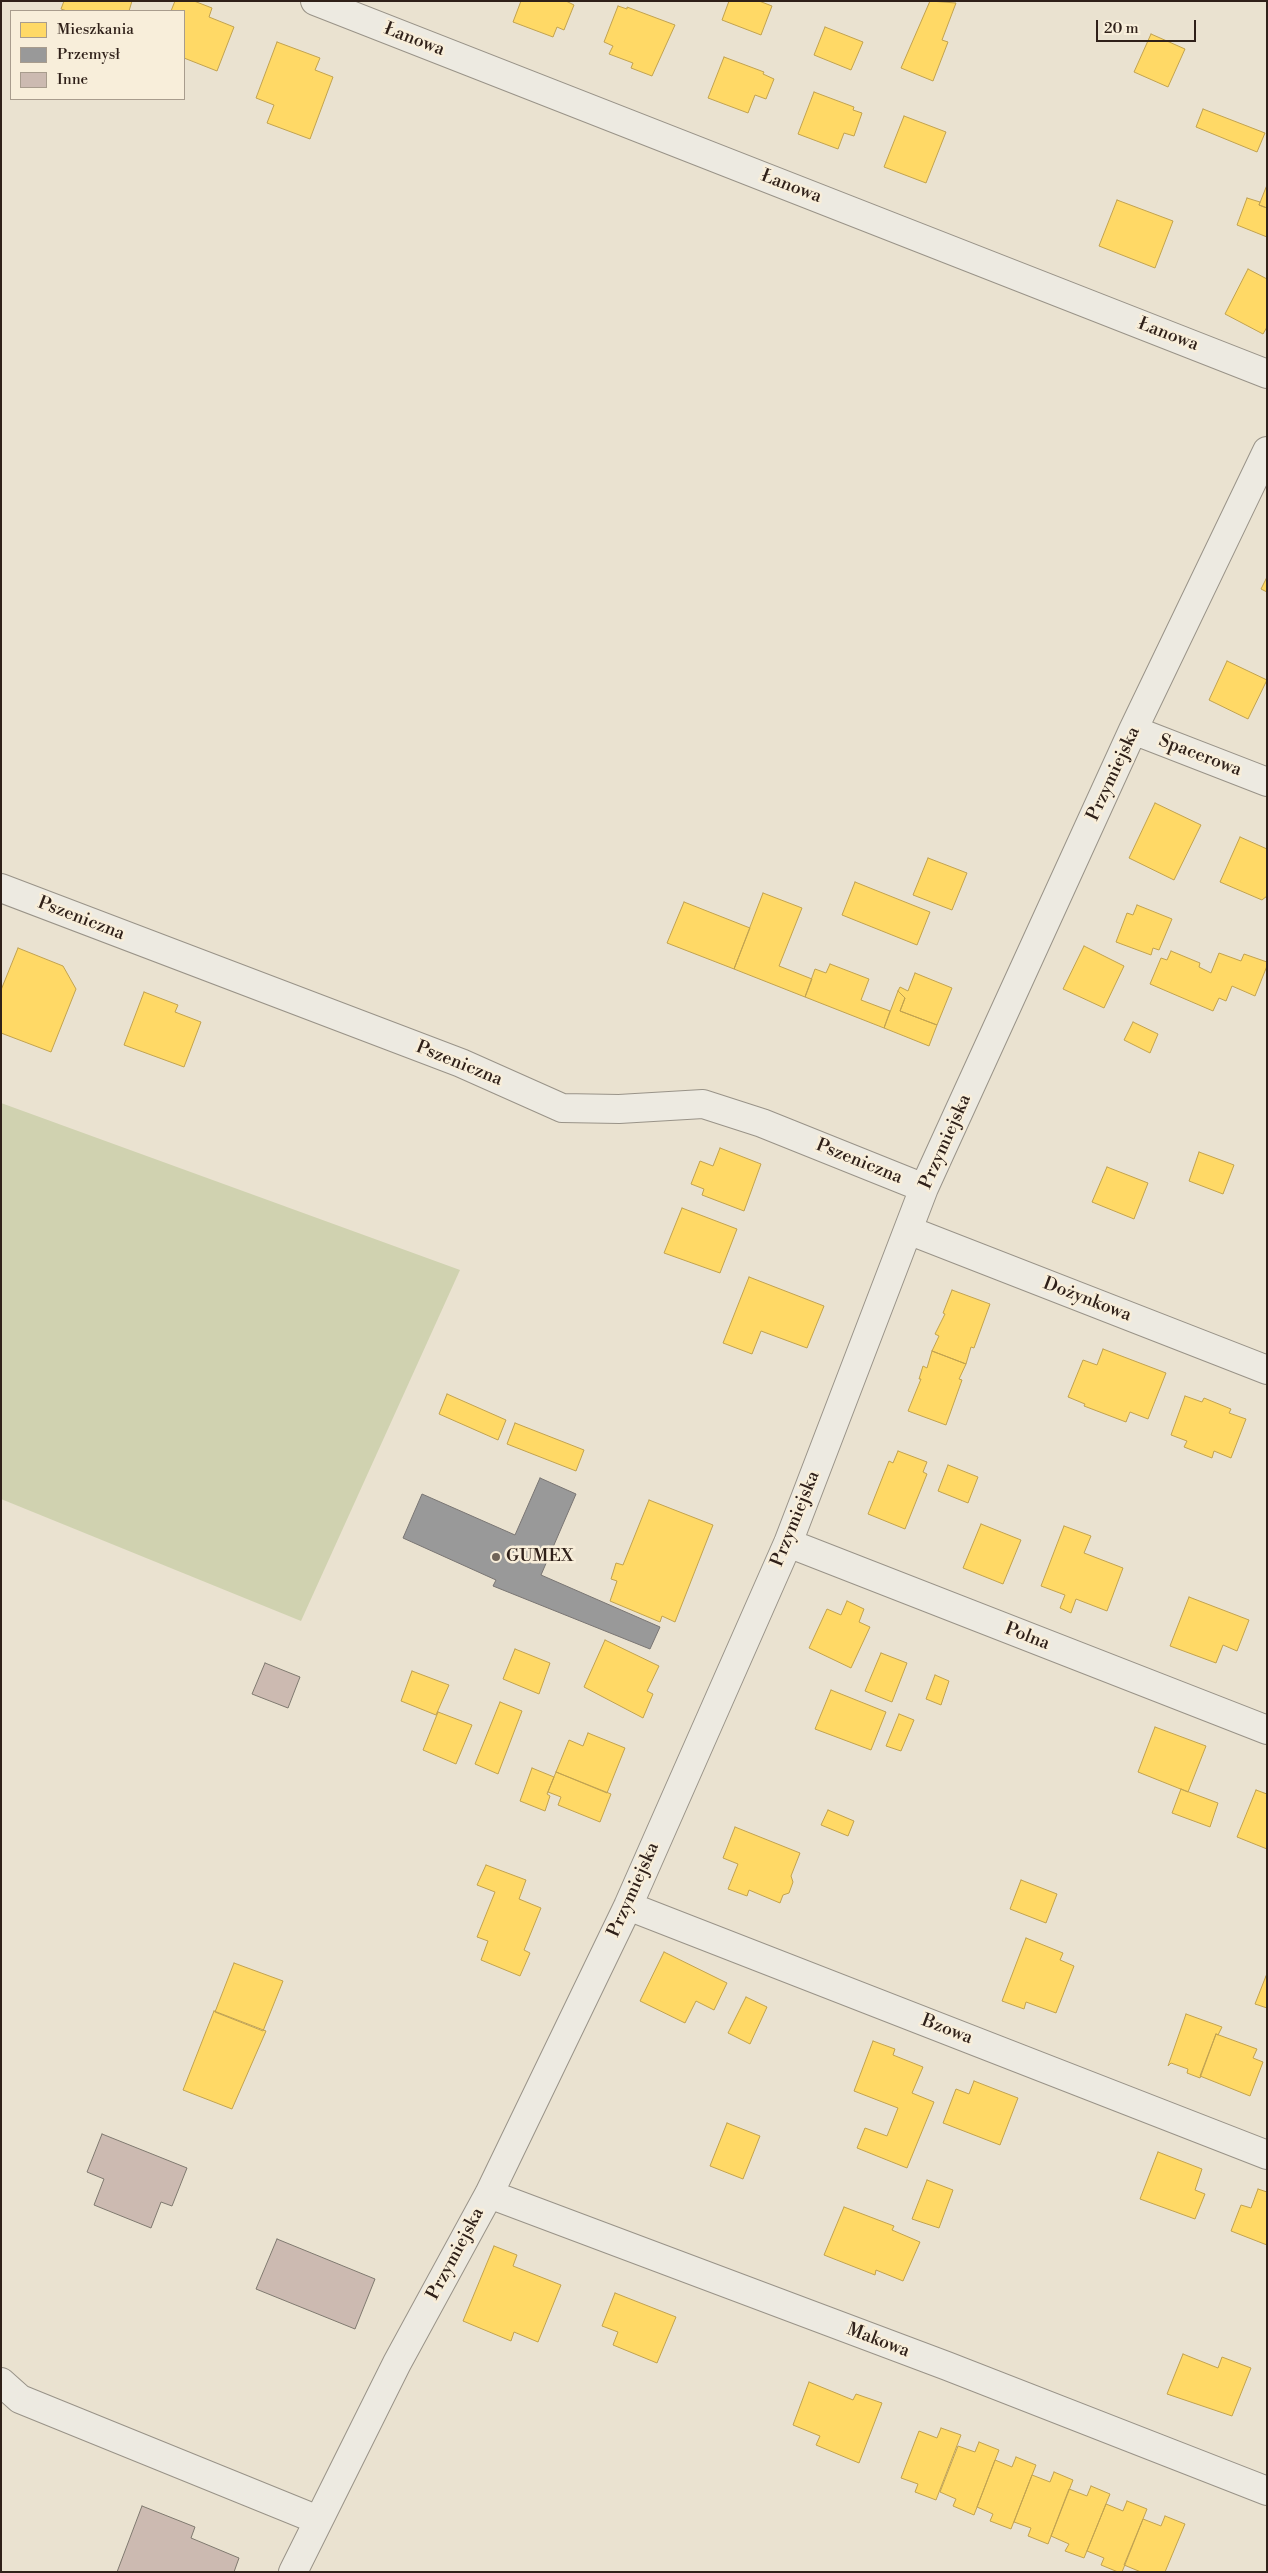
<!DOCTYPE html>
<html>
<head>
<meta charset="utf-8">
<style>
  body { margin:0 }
  #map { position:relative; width:1268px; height:2573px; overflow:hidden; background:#eae2d0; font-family:"Libre Bodoni",serif }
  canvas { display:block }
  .frame { position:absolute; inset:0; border:2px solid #2f2019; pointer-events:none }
  .legend { position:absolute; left:10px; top:10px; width:175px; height:90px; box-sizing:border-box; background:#f8eeda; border:1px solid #a89c8d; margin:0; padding:6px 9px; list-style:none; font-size:15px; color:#2f2019 }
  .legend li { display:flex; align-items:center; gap:10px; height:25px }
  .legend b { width:25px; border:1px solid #a89c8d }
  .scale { position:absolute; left:1096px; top:20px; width:100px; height:22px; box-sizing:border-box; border:2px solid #2f2019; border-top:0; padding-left:6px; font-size:15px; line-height:18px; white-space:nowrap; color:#2f2019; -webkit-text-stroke:4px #f8eeda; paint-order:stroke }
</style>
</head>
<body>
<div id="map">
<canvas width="1268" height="2573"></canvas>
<div class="frame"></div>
<ul class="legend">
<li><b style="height:14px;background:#ffd966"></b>Mieszkania</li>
<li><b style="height:14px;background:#999"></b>Przemysł</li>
<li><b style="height:14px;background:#ccbab1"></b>Inne</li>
</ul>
<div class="scale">20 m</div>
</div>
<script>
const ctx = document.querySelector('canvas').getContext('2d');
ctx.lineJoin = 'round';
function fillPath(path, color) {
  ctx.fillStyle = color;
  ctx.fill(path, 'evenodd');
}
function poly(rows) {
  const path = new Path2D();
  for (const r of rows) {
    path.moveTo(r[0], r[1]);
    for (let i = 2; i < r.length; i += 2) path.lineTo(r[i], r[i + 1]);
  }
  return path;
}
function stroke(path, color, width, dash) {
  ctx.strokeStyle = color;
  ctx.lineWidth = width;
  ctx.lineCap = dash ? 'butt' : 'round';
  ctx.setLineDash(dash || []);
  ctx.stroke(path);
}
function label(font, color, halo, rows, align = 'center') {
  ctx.font = font + ' "Libre Bodoni",serif';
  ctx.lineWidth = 5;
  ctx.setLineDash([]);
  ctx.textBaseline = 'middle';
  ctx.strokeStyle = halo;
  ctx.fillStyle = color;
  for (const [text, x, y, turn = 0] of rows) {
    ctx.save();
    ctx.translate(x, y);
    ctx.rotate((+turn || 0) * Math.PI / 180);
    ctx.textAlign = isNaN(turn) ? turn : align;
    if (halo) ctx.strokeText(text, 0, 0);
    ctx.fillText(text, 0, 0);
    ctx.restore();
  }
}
fillPath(poly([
  [1,1103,460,1270,301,1621,1,1499]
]), '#d0d2b0');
const homes = poly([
  [64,1,132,1,129,11,67,11,61,9,64,1],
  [175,1,194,1,212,8,209,17,234,27,217,71,184,58,184,11,171,11,175,1],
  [521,1,566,1,574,5,564,30,557,27,553,37,513,22,521,1],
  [729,1,759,1,772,6,761,35,722,20,729,1],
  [930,1,956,3,942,40,948,42,933,81,901,68,930,1],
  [618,6,627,9,627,7,675,25,652,76,631,68,633,63,609,54,613,46,604,42,618,6],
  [825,27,863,42,851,70,814,55,825,27],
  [1151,34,1185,49,1168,87,1134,72,1151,34],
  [277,42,320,58,315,70,333,77,310,139,267,123,274,105,256,98,277,42],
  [724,57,764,72,763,74,774,79,766,99,755,95,748,113,708,98,724,57],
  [814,92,854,107,853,110,862,113,854,136,844,133,838,149,798,134,814,92],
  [1203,109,1265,133,1257,152,1196,127,1203,109],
  [904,116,946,132,926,183,884,167,904,116],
  [1267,185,1267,208,1259,205,1267,185],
  [1247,198,1260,202,1259,205,1267,208,1267,237,1237,225,1247,198],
  [1117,200,1173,221,1155,268,1099,246,1117,200],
  [1248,269,1267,279,1267,327,1263,334,1225,314,1248,269],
  [1267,577,1267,592,1261,589,1267,577],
  [1227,661,1267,680,1248,719,1209,700,1227,661],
  [1155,803,1201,825,1174,880,1129,858,1155,803],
  [1240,837,1267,849,1267,896,1262,900,1220,882,1240,837],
  [928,858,967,873,952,910,913,895,928,858],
  [855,882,930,912,917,945,842,915,855,882],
  [763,893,802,908,779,966,812,979,805,997,734,969,763,893],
  [684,902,750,928,734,969,667,943,684,902],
  [1137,905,1172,919,1159,950,1153,948,1151,955,1116,942,1127,913,1133,915,1137,905],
  [1084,946,1124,966,1104,1008,1063,989,1084,946],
  [18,948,63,966,76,989,51,1052,1,1033,1,990,18,948],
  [1171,951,1200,963,1199,967,1211,973,1219,953,1241,961,1244,954,1267,962,1267,966,1255,996,1232,986,1226,1001,1219,998,1213,1011,1150,984,1161,958,1167,960,1171,951],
  [830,964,869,979,861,1000,890,1011,884,1028,805,997,815,969,826,973,830,964],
  [915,973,952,988,937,1025,900,1011,905,998,898,991,900,987,908,991,915,973],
  [898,991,905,998,900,1011,937,1025,929,1046,884,1028,898,991],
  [144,992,178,1005,175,1012,201,1022,184,1067,124,1045,144,992],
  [1133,1022,1158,1034,1150,1053,1124,1040,1133,1022],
  [720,1148,761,1164,744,1211,702,1195,704,1189,691,1184,700,1161,713,1166,720,1148],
  [1199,1152,1234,1165,1223,1194,1189,1181,1199,1152],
  [1107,1167,1148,1183,1134,1219,1092,1202,1107,1167],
  [682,1208,737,1229,720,1273,664,1253,682,1208],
  [749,1277,824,1306,807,1348,761,1331,752,1354,723,1343,749,1277],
  [952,1290,990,1304,974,1348,971,1347,966,1364,932,1351,939,1336,935,1334,945,1314,943,1313,952,1290],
  [1103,1349,1166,1373,1148,1419,1130,1412,1126,1422,1084,1406,1085,1404,1068,1397,1083,1360,1097,1365,1103,1349],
  [932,1351,966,1364,959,1379,962,1380,946,1425,908,1411,921,1379,919,1379,923,1366,927,1368,932,1351],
  [447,1394,506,1420,498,1440,439,1414,447,1394],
  [1185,1396,1202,1402,1204,1398,1231,1409,1229,1413,1246,1419,1231,1458,1214,1451,1212,1458,1184,1447,1187,1441,1171,1435,1185,1396],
  [515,1423,584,1450,576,1471,507,1444,515,1423],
  [898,1451,927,1462,923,1472,927,1474,905,1529,868,1514,889,1461,893,1463,898,1451],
  [948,1465,978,1477,968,1503,938,1491,948,1465],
  [649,1500,713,1525,675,1622,662,1616,660,1622,610,1601,617,1581,611,1579,616,1563,623,1565,649,1500],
  [981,1524,1021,1540,1003,1584,963,1568,981,1524],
  [1064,1526,1091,1536,1084,1553,1123,1568,1107,1611,1076,1599,1071,1613,1060,1608,1065,1595,1041,1586,1064,1526],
  [1189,1597,1249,1620,1237,1651,1223,1645,1216,1663,1170,1646,1189,1597],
  [847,1601,864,1609,859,1622,870,1627,851,1668,809,1648,827,1609,841,1615,847,1601],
  [605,1640,659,1666,647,1691,653,1694,643,1718,584,1687,605,1640],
  [515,1649,550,1663,539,1694,503,1679,515,1649],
  [881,1653,907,1663,892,1702,865,1691,881,1653],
  [412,1671,449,1685,436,1715,401,1701,412,1671],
  [935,1675,949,1681,941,1705,926,1699,935,1675],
  [831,1690,886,1712,871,1750,815,1729,831,1690],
  [500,1702,522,1711,498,1774,475,1764,500,1702],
  [438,1712,472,1725,456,1764,423,1750,438,1712],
  [899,1714,914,1720,901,1751,886,1746,899,1714],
  [1155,1727,1206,1746,1188,1792,1138,1772,1155,1727],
  [588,1733,625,1748,607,1793,556,1772,569,1740,583,1746,588,1733],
  [532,1768,554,1777,547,1794,550,1796,545,1811,520,1801,532,1768],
  [556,1772,611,1794,600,1822,558,1805,561,1797,548,1792,556,1772],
  [1181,1789,1218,1803,1210,1827,1172,1813,1181,1789],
  [1256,1790,1267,1794,1267,1849,1237,1837,1256,1790],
  [828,1810,854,1821,848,1836,821,1825,828,1810],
  [735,1827,800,1853,791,1876,793,1882,789,1893,783,1895,780,1903,749,1890,747,1896,728,1889,738,1864,723,1858,735,1827],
  [486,1865,526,1880,519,1899,541,1908,524,1950,530,1953,520,1976,481,1960,488,1941,477,1937,495,1892,477,1885,486,1865],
  [1021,1880,1057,1894,1046,1923,1010,1909,1021,1880],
  [1026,1938,1063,1953,1060,1960,1074,1966,1056,2013,1026,2002,1024,2009,1002,2001,1026,1938],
  [664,1952,727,1983,714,2010,696,2001,685,2023,640,2001,664,1952],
  [234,1963,283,1981,263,2031,215,2012,234,1963],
  [1266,1976,1267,1976,1267,2008,1255,2004,1266,1976],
  [746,1997,767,2007,750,2044,728,2033,746,1997],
  [214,2011,266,2031,232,2109,183,2090,214,2011],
  [1186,2014,1222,2027,1218,2035,1216,2034,1200,2078,1187,2073,1188,2069,1171,2063,1168,2066,1186,2014],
  [1216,2034,1257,2049,1253,2058,1263,2062,1250,2096,1200,2076,1216,2034],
  [873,2041,895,2049,893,2055,923,2067,912,2093,934,2102,907,2168,857,2148,865,2128,887,2136,898,2108,854,2091,873,2041],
  [974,2081,1018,2098,1000,2145,943,2123,956,2089,969,2094,974,2081],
  [727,2123,760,2136,743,2179,710,2166,727,2123],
  [1158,2152,1202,2169,1195,2190,1205,2194,1195,2219,1140,2199,1158,2152],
  [927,2180,953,2190,939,2228,912,2219,927,2180],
  [1258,2189,1267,2192,1267,2245,1231,2231,1241,2205,1251,2208,1258,2189],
  [844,2207,894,2226,892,2230,920,2242,903,2281,876,2270,875,2275,824,2255,844,2207],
  [494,2246,517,2255,513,2266,561,2285,538,2342,514,2332,511,2341,463,2321,494,2246],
  [615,2293,676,2317,657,2363,613,2345,618,2332,602,2326,615,2293],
  [1183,2354,1218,2368,1222,2357,1251,2368,1232,2416,1167,2394,1183,2354],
  [809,2382,853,2400,856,2394,882,2403,859,2463,816,2445,820,2436,793,2425,809,2382],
  [941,2428,961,2435,936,2500,915,2492,918,2484,901,2478,919,2431,937,2438,941,2428],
  [979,2442,999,2450,974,2515,953,2506,956,2499,940,2492,958,2446,975,2452,979,2442],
  [1016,2457,1036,2465,1011,2529,990,2521,993,2514,977,2507,995,2460,1012,2467,1016,2457],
  [1054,2472,1073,2480,1048,2544,1028,2536,1031,2528,1014,2522,1032,2475,1050,2482,1054,2472],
  [1091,2486,1110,2494,1084,2558,1065,2551,1069,2544,1051,2536,1069,2489,1087,2496,1091,2486],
  [1127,2501,1147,2509,1122,2572,1118,2572,1101,2565,1104,2558,1087,2551,1106,2504,1123,2511,1127,2501],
  [1165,2516,1185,2524,1165,2572,1141,2572,1124,2565,1143,2519,1161,2526,1165,2516]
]);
fillPath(homes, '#ffd966');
stroke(homes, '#c1a24f', 1);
const industry = poly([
  [540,1478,576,1494,541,1575,660,1627,650,1649,493,1586,496,1580,403,1538,422,1494,515,1535,540,1478]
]);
fillPath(industry, '#999');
stroke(industry, '#797573', 1);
const building = poly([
  [265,1663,300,1677,288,1708,252,1694,265,1663],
  [102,2134,187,2168,172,2206,161,2202,151,2228,94,2205,104,2179,87,2172,102,2134],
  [277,2239,375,2279,355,2329,256,2289,277,2239],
  [142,2506,195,2527,191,2538,239,2558,234,2572,117,2572,142,2506]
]);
fillPath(building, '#ccbab1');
stroke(building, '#7f796f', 1);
const street = poly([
  [315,1,1267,374],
  [1133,730,1267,782],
  [1,888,461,1063,562,1108,619,1109,703,1104,762,1123,924,1188],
  [908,1230,1267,1370],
  [788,1543,1267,1730],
  [628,1906,1267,2155],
  [489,2194,947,2366,1267,2491],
  [1,2382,20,2399,318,2520],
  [293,2572,397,2363,489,2194,628,1906,788,1543,924,1188,1133,730,1267,451]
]);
stroke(street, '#999388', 30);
stroke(street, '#edeae1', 28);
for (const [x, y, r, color] of [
  [496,1557,5,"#706459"]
]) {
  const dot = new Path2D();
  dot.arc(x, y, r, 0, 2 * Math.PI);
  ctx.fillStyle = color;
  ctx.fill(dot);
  stroke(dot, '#f8eeda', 2);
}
label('18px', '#2f2019', '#f8eeda', [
  ["Łanowa",414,40,21],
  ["Łanowa",791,187,21],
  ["Łanowa",1168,335,21],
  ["Spacerowa",1200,756,21],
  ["Przymiejska",1114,774,-65],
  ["Pszeniczna",81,919,21],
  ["Pszeniczna",459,1064,22],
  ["Przymiejska",946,1142,-66],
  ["Pszeniczna",859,1162,22],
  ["Dożynkowa",1087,1300,21],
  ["Przymiejska",796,1519,-68],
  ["Polna",1027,1637,21],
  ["Przymiejska",634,1890,-66],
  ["Bzowa",947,2030,21],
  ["Przymiejska",456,2254,-62],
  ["Makowa",878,2341,21]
]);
label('18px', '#2f2019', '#f8eeda', [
  ["GUMEX",506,1557]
], 'left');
</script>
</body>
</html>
